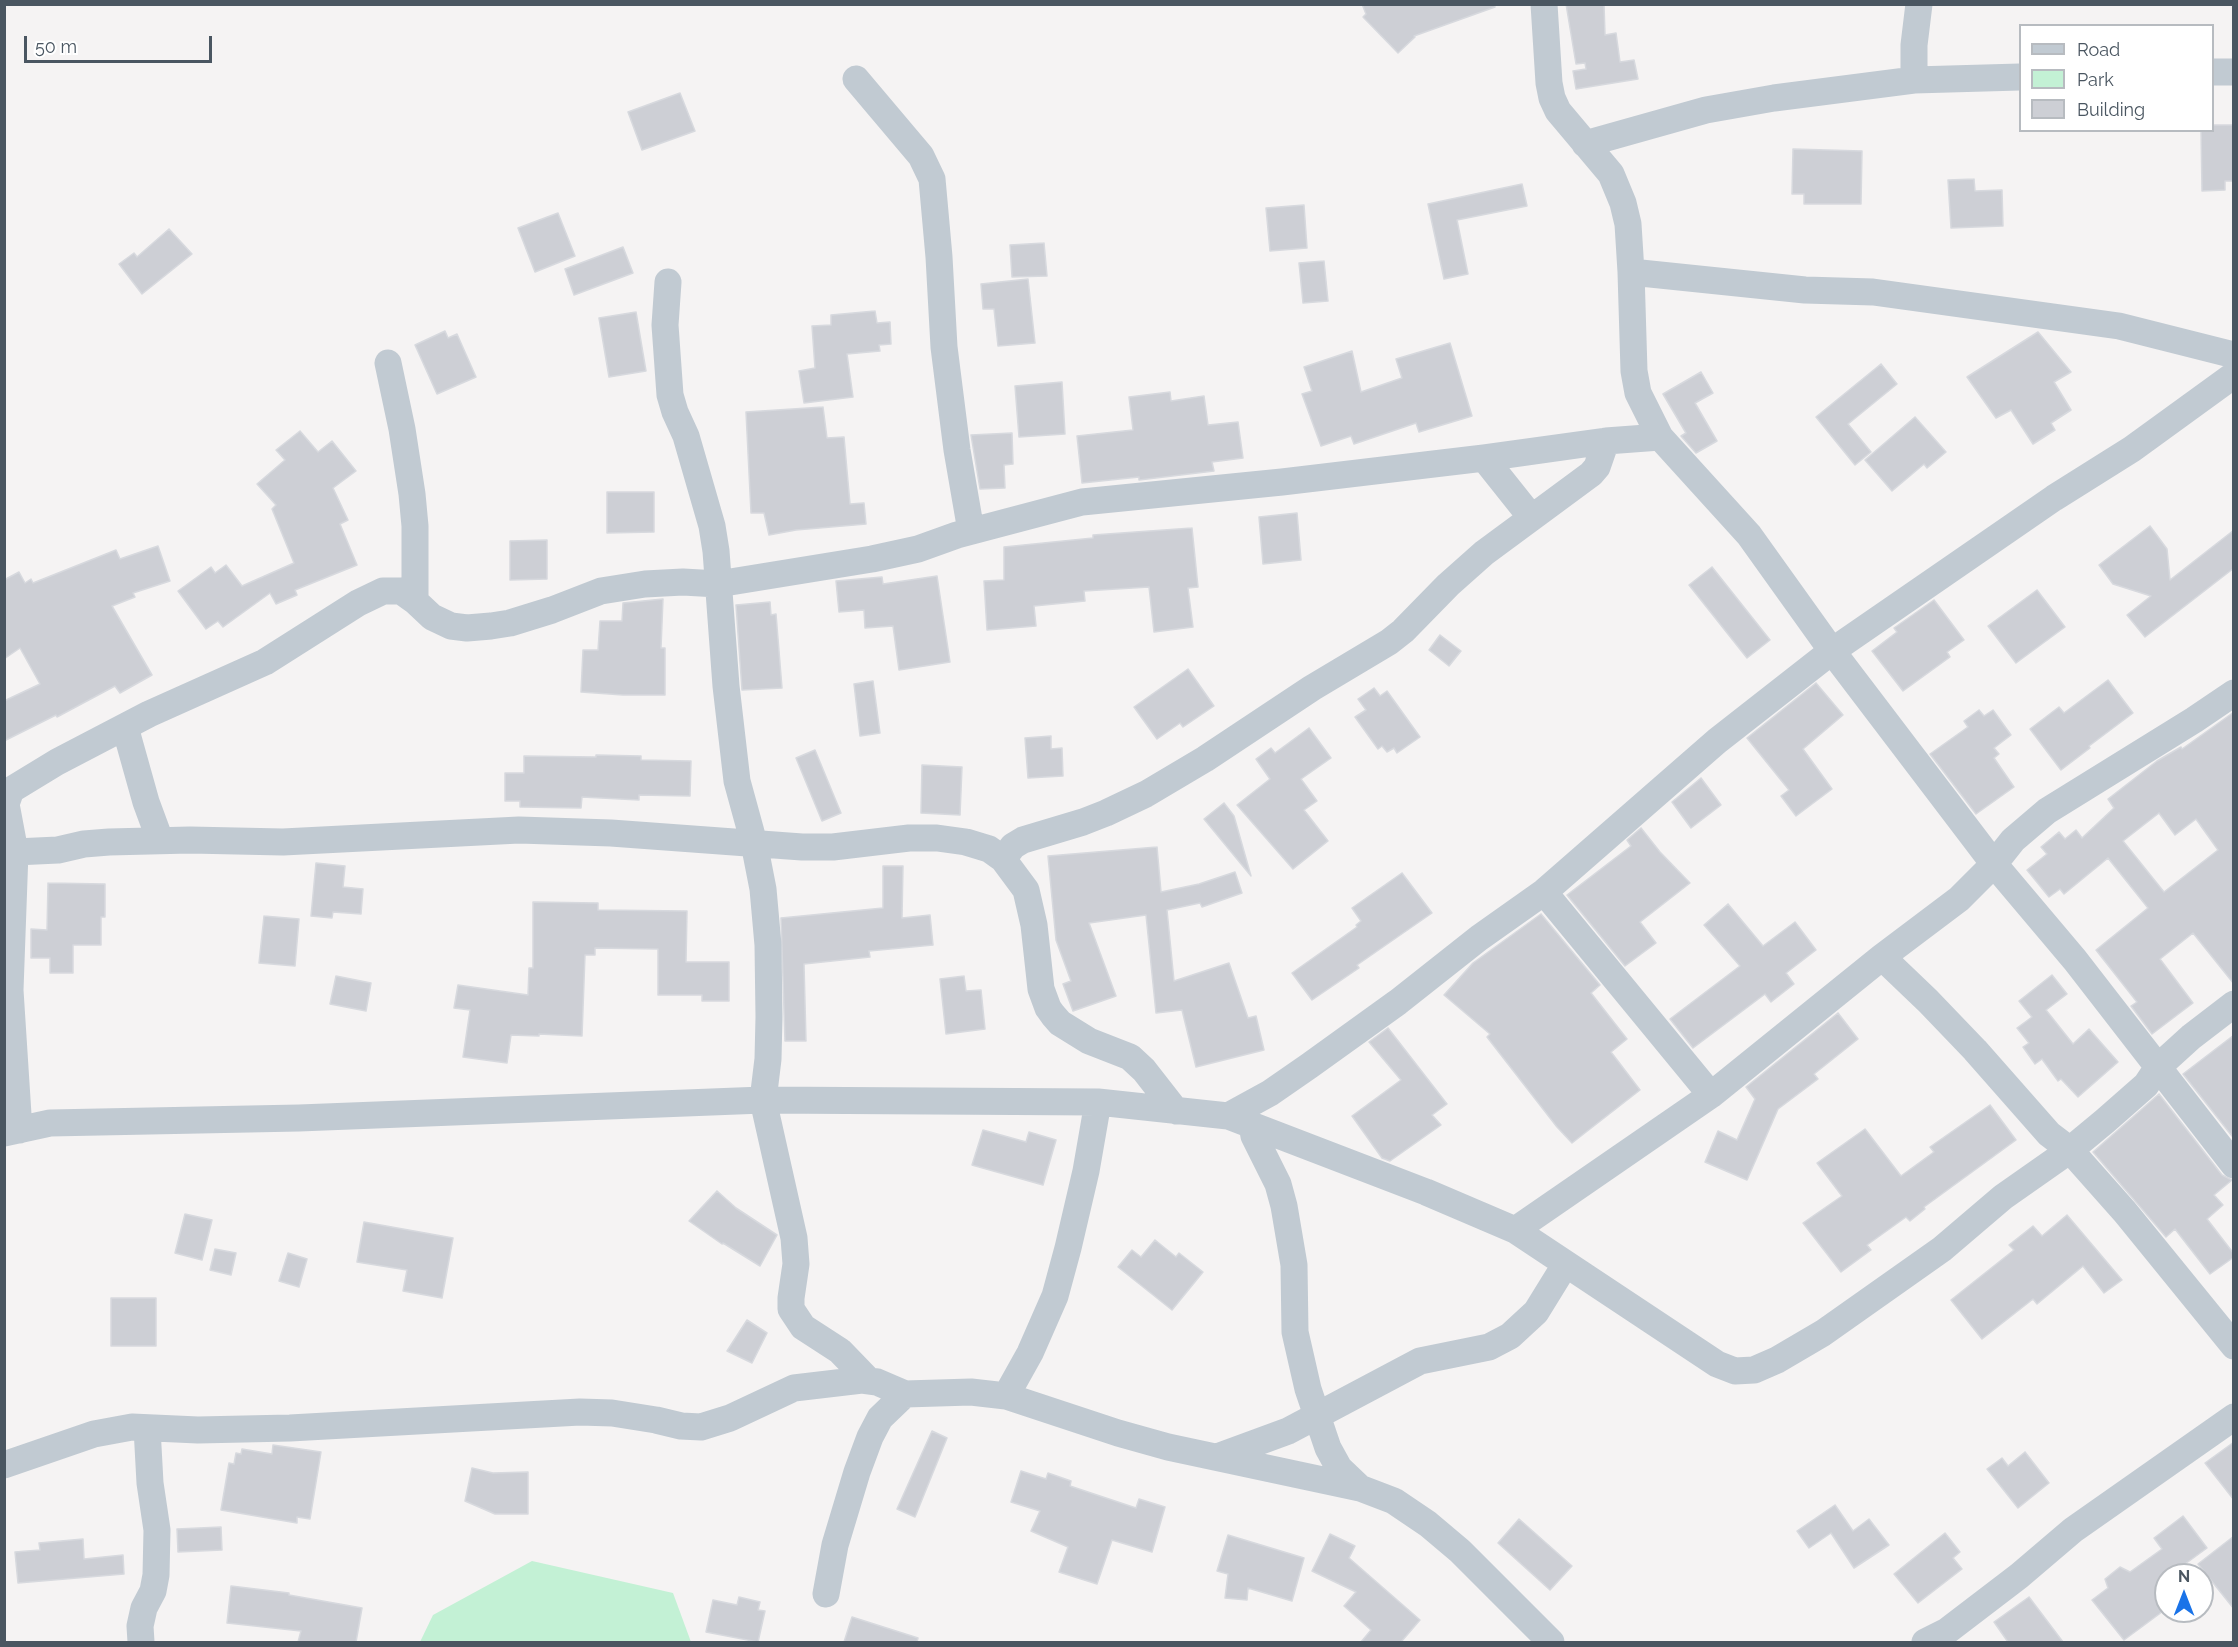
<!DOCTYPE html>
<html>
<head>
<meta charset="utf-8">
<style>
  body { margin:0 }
  #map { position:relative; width:2238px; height:1647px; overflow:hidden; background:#f5f3f3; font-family:Raleway,sans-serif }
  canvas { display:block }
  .frame { position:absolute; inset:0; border:6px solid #4a5661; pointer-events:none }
  .legend { position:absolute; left:2019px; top:24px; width:195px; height:108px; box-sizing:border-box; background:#fff; border:2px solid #b7bbc0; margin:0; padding:8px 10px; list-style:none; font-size:18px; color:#4a5661 }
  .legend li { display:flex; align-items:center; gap:12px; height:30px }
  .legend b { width:30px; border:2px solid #b7bbc0 }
  .north { position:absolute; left:2154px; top:1563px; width:60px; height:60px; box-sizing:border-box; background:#fff; border:2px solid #b7bbc0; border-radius:50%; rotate:0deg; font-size:16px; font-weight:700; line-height:24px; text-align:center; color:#4a5661 }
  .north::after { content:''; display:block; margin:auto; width:21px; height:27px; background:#1a73e8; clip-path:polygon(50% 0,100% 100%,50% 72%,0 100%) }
  .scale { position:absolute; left:24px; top:36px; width:188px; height:27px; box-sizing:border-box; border:3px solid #4a5661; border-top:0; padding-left:8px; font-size:18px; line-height:21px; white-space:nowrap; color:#4a5661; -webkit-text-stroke:4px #fff; paint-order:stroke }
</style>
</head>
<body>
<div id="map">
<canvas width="2238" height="1647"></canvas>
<div class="frame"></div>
<ul class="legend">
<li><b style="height:8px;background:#c1cad2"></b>Road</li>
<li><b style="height:16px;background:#c3f1d5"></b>Park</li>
<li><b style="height:16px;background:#cdcfd5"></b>Building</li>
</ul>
<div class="north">N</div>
<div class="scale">50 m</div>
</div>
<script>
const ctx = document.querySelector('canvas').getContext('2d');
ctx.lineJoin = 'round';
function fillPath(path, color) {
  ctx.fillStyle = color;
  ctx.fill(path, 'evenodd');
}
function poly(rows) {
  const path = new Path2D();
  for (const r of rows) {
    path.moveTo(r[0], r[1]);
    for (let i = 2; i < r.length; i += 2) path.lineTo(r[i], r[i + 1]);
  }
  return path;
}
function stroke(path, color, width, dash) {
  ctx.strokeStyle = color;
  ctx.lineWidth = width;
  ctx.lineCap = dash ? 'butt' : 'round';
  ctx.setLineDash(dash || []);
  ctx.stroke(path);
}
fillPath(poly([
  [532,1561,673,1593,691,1642,420,1642,433,1615]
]), '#c3f1d5');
const building = poly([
  [1362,4,1494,4,1495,7,1414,36,1415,37,1398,53,1363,17,1366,14,1362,4],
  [1566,4,1604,4,1605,35,1616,33,1620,62,1634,60,1638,79,1576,89,1573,71,1586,69,1585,63,1576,64,1566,4],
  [680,93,695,131,642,150,628,112,680,93],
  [2212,125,2234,125,2234,181,2225,181,2225,190,2202,191,2201,130,2212,130,2212,125],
  [1793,149,1862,151,1861,204,1804,204,1804,194,1792,194,1793,149],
  [1974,179,1975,191,2002,190,2003,226,1951,228,1948,180,1974,179],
  [1522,184,1527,206,1457,220,1468,274,1444,279,1428,204,1522,184],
  [1304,205,1307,248,1270,251,1266,208,1304,205],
  [558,213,575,256,535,272,518,228,558,213],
  [169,229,192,254,142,294,119,264,134,253,137,257,169,229],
  [1044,243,1047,276,1012,277,1010,245,1044,243],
  [623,247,633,273,574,295,565,269,623,247],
  [1324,261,1328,301,1303,303,1299,263,1324,261],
  [1028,279,1035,343,998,346,994,309,983,309,981,284,1028,279],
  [875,311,877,323,890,322,891,344,879,345,880,351,847,354,853,397,804,403,799,371,815,368,812,326,831,325,831,315,875,311],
  [636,312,646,371,609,377,599,318,636,312],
  [445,331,448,338,457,334,476,377,437,394,415,345,445,331],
  [2038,332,2071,372,2054,382,2071,410,2051,423,2055,430,2033,444,2011,410,1996,418,1967,377,2038,332],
  [1450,343,1472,416,1419,432,1416,423,1354,444,1351,436,1321,446,1302,394,1312,391,1304,367,1352,351,1361,392,1402,378,1396,359,1450,343],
  [1881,364,1897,384,1848,424,1871,452,1855,465,1816,417,1881,364],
  [1701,372,1713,393,1695,403,1717,441,1696,453,1681,436,1686,433,1663,394,1701,372],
  [1062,382,1065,434,1019,437,1015,386,1062,382],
  [1170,392,1171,401,1204,396,1208,425,1238,422,1243,458,1212,462,1214,471,1139,480,1139,477,1082,483,1077,436,1133,430,1129,397,1170,392],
  [823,407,827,438,844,437,850,504,864,503,866,524,796,530,769,535,764,513,751,513,746,412,823,407],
  [1915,417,1946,452,1927,468,1924,464,1892,491,1865,460,1915,417],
  [300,431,318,452,332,441,356,471,333,488,348,520,340,524,357,565,295,590,297,595,276,604,270,593,223,627,218,621,206,629,178,591,211,567,215,573,226,565,242,586,294,563,272,509,276,505,257,484,285,460,276,450,300,431],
  [1012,433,1013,464,1004,465,1005,488,980,489,971,435,1012,433],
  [607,492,654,492,654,532,607,533,607,492],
  [1297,513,1301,560,1263,564,1259,517,1297,513],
  [2150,526,2167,549,2170,580,2234,530,2234,568,2145,637,2127,615,2151,596,2113,584,2099,565,2150,526],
  [1192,528,1198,587,1188,588,1193,627,1154,632,1149,587,1084,591,1085,601,1034,606,1036,626,987,630,984,581,1004,580,1004,547,1093,538,1093,535,1192,528],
  [547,540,547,579,510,580,510,541,547,540],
  [158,546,170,581,133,593,135,597,112,606,152,675,120,693,115,686,57,717,56,715,4,741,4,701,40,684,20,648,4,659,4,580,19,572,25,583,31,579,33,583,116,550,120,559,158,546],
  [1712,567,1770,640,1747,658,1689,585,1712,567],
  [937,576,950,662,899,670,893,626,865,628,864,610,839,612,836,581,882,577,883,584,937,576],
  [2037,590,2065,627,2016,663,1988,626,2037,590],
  [663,599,661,648,665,648,665,695,623,695,581,692,583,650,598,650,600,621,622,621,623,603,663,599],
  [1934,600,1964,640,1947,652,1950,657,1903,691,1872,651,1897,632,1894,628,1934,600],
  [770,602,771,615,776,614,782,688,742,690,736,605,770,602],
  [1440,635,1461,651,1449,666,1429,650,1440,635],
  [1188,669,1214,706,1183,727,1180,723,1157,739,1134,707,1188,669],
  [2108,680,2133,713,2089,746,2090,748,2061,770,2030,729,2059,707,2064,713,2108,680],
  [873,681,880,733,860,736,854,684,873,681],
  [1816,683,1843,715,1803,749,1832,789,1796,816,1781,796,1789,790,1747,738,1816,683],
  [1374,688,1380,696,1387,691,1420,737,1397,753,1394,748,1387,752,1382,746,1378,749,1355,717,1366,710,1358,699,1374,688],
  [1979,710,1984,716,1993,710,2011,735,1994,748,1999,754,1994,758,2014,787,1976,814,1930,754,1968,727,1964,721,1979,710],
  [2234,712,2234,984,2193,933,2160,959,2193,1003,2152,1034,2131,1006,2137,1002,2096,950,2148,908,2108,858,2064,894,2060,889,2049,897,2027,870,2047,854,2041,847,2059,832,2065,839,2076,830,2082,838,2114,808,2108,799,2157,761,2181,747,2182,749,2234,712],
  [2159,813,2175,835,2196,819,2218,850,2164,892,2123,841,2159,813],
  [1309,728,1331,758,1301,779,1317,801,1304,810,1328,841,1293,869,1237,805,1270,779,1256,759,1271,748,1275,753,1309,728],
  [1051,736,1051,749,1062,748,1063,776,1028,778,1025,738,1051,736],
  [815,750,841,813,822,821,796,758,815,750],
  [596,755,641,756,641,760,691,761,690,796,639,795,639,800,582,797,581,808,520,807,520,801,505,801,505,773,524,773,524,756,596,757,596,755],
  [922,765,962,767,960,815,921,813,922,765],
  [1701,778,1721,805,1691,828,1672,802,1701,778],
  [1224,803,1234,816,1251,876,1204,819,1224,803],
  [1641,828,1660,852,1690,883,1640,922,1656,943,1625,966,1567,895,1631,846,1627,840,1641,828],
  [1157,847,1161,892,1199,884,1235,872,1242,893,1202,907,1200,903,1167,910,1174,981,1229,963,1248,1018,1256,1016,1264,1050,1196,1067,1182,1010,1156,1013,1146,915,1089,923,1116,996,1073,1011,1063,984,1071,981,1056,940,1048,856,1157,847],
  [316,863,345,866,343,887,363,889,361,914,333,912,332,918,311,916,316,863],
  [883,866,903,866,902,918,930,915,933,945,869,951,870,957,804,964,806,1041,785,1041,781,918,883,908,883,866],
  [1402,873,1432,913,1357,965,1359,968,1312,1000,1292,973,1357,927,1356,925,1361,921,1352,908,1402,873],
  [48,883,105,884,105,917,101,917,101,945,73,945,73,973,50,973,50,958,31,958,31,929,47,930,48,883],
  [533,902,598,903,598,910,687,911,686,962,729,962,729,1001,702,1001,702,995,658,995,658,949,595,948,595,955,585,955,582,1036,539,1034,539,1036,511,1035,507,1063,463,1057,470,1010,454,1008,458,985,528,995,529,968,533,968,533,902],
  [1728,904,1763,946,1795,922,1816,950,1786,973,1794,984,1771,1002,1765,994,1693,1048,1670,1019,1740,966,1704,925,1728,904],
  [1541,914,1600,985,1591,993,1627,1039,1611,1052,1640,1090,1572,1143,1557,1127,1487,1037,1490,1034,1444,995,1473,963,1541,914],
  [264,916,299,919,295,966,259,963,264,916],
  [2052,975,2067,994,2046,1010,2073,1044,2089,1029,2118,1062,2078,1097,2061,1079,2058,1081,2042,1059,2035,1064,2023,1047,2029,1043,2017,1028,2032,1017,2019,1001,2052,975],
  [336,976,371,983,366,1011,330,1004,336,976],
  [964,976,966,991,981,990,985,1029,946,1034,940,979,964,976],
  [1838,1013,1858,1039,1814,1074,1818,1079,1778,1109,1747,1180,1705,1162,1718,1131,1737,1140,1755,1099,1746,1087,1838,1013],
  [1388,1028,1447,1104,1432,1115,1441,1125,1390,1161,1382,1158,1352,1116,1401,1080,1369,1042,1388,1028],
  [2234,1035,2234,1135,2232,1136,2183,1074,2234,1035],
  [2159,1094,2222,1175,2232,1180,2214,1195,2223,1205,2207,1219,2234,1254,2234,1257,2210,1274,2175,1229,2166,1237,2093,1152,2159,1094],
  [1990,1105,2016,1140,1924,1207,1925,1209,1910,1221,1906,1217,1867,1245,1871,1250,1841,1272,1803,1223,1842,1196,1817,1163,1865,1129,1901,1176,1934,1152,1930,1147,1990,1105],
  [983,1130,1026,1142,1029,1132,1056,1140,1043,1185,972,1165,983,1130],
  [717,1191,736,1208,777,1235,760,1266,723,1243,722,1244,689,1221,717,1191],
  [185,1214,212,1220,202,1260,175,1253,185,1214],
  [2067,1215,2122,1280,2104,1293,2083,1266,2037,1304,2033,1299,1982,1339,1951,1300,2014,1250,2009,1245,2033,1226,2042,1236,2067,1215],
  [364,1222,453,1238,442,1298,403,1291,407,1270,357,1262,364,1222],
  [1155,1240,1176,1257,1179,1253,1203,1272,1172,1310,1118,1267,1132,1250,1141,1257,1155,1240],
  [215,1249,236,1253,231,1275,210,1270,215,1249],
  [288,1253,307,1259,299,1287,279,1281,288,1253],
  [111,1298,156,1298,156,1346,111,1346,111,1298],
  [747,1320,767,1333,752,1363,727,1351,747,1320],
  [932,1431,947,1438,915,1517,897,1509,932,1431],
  [2234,1442,2234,1500,2205,1463,2234,1442],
  [273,1445,321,1452,310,1519,297,1517,297,1523,221,1510,229,1463,234,1464,236,1453,241,1454,242,1449,272,1454,273,1445],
  [2025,1452,2049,1483,2018,1508,1987,1469,2002,1458,2008,1466,2025,1452],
  [472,1468,493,1473,528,1472,528,1514,495,1514,465,1501,472,1468],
  [1021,1471,1046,1479,1048,1473,1071,1481,1070,1486,1136,1508,1139,1499,1165,1507,1152,1552,1112,1540,1097,1584,1059,1572,1068,1547,1031,1531,1040,1511,1011,1502,1021,1471],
  [1835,1505,1853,1531,1869,1519,1889,1545,1854,1568,1831,1533,1809,1548,1797,1531,1835,1505],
  [2183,1516,2207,1548,2170,1575,2166,1575,2166,1609,2124,1640,2092,1600,2108,1588,2105,1579,2120,1567,2130,1572,2162,1549,2154,1538,2183,1516],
  [1519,1519,1572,1566,1550,1590,1498,1543,1519,1519],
  [221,1527,222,1550,178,1552,177,1529,221,1527],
  [1945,1533,1960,1552,1953,1558,1962,1569,1918,1603,1894,1574,1945,1533],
  [1330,1534,1355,1546,1349,1558,1420,1620,1401,1642,1361,1642,1371,1630,1344,1606,1356,1592,1312,1571,1330,1534],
  [1228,1535,1304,1558,1292,1601,1248,1588,1247,1600,1225,1598,1228,1574,1217,1571,1228,1535],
  [2234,1536,2234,1609,2198,1564,2234,1536],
  [83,1539,84,1559,123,1555,124,1574,18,1583,15,1552,40,1550,39,1543,83,1539],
  [231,1586,289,1593,289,1595,362,1608,356,1642,298,1642,301,1631,227,1623,231,1586],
  [739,1597,760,1602,758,1610,765,1611,758,1642,706,1632,713,1600,737,1605,739,1597],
  [2029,1597,2063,1642,2008,1642,1994,1622,2029,1597],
  [852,1617,918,1638,917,1642,844,1642,852,1617]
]);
fillPath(building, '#cdcfd5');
stroke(building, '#d7d9de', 1.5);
stroke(poly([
  [1544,4,1549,83,1552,98,1558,111,1611,174,1623,203,1628,224,1631,272,1634,371,1638,393,1660,437,1749,535,1832,651,1994,864,2075,960,2234,1165],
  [2212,72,2234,72],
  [856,79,921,156,932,179,939,257,944,347,957,450,971,531],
  [1914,80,1914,45,1919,4],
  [1585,144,1706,110,1774,98,1914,80,2020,77],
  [1631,272,1805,290,1873,292,2119,326,2234,355],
  [668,282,665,325,670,395,675,412,686,436,712,526,716,551,726,686,737,781,754,843,763,889,768,945,769,1017,768,1059,763,1100,794,1238,796,1264,791,1298,791,1309,803,1327,840,1351,869,1381],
  [388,363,402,429,412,494,415,526,415,601],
  [1484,458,1531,517],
  [125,727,146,802,160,840],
  [15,852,58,850,84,844,109,842,190,840,283,842,519,830,611,833,802,847,833,847,909,838,937,838,966,842,989,849,1003,859,1026,890,1034,925,1041,989,1048,1008,1053,1015,1060,1023,1089,1041,1130,1057,1144,1070,1176,1111],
  [1003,859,1013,846,1023,840,1083,822,1106,813,1146,794,1205,759,1312,688,1389,642,1403,631,1448,585,1484,553,1591,474,1597,467,1606,441],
  [1544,892,1711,1095],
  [1882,957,1928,1001,1975,1050,2049,1134,2070,1150,2125,1212,2234,1346],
  [1228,1116,1270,1093,1309,1066,1398,1002,1479,938,1544,892,1717,741,1832,651,2054,498,2132,449,2234,375],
  [1252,1125,1254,1136,1278,1184,1284,1206,1294,1265,1295,1332,1308,1389,1328,1448,1339,1468,1360,1488],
  [19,1130,10,990,15,852,6,804,11,790,57,762,149,714,265,662,358,603,383,591,401,591,415,601,432,617,451,626,467,628,491,626,510,623,552,610,601,591,645,584,683,582,718,584,872,559,918,549,957,535,1082,502,1282,482,1484,458,1606,441,1660,437],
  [4,1133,50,1123,299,1118,763,1100,1098,1102,1228,1116,1426,1192,1515,1230,1717,1364,1735,1371,1754,1370,1777,1360,1823,1333,1942,1249,2003,1197,2070,1150,2105,1121,2146,1085,2158,1067,2191,1037,2234,1004],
  [1515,1230,1711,1095,1882,957,1959,899,1994,864,2013,840,2047,811,2194,720,2234,693],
  [1006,1396,1030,1353,1055,1296,1068,1248,1086,1171,1098,1102],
  [1220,1456,1288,1431,1420,1361,1489,1347,1510,1336,1536,1312,1565,1265],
  [4,1465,94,1434,132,1427,198,1430,290,1428,580,1412,612,1413,656,1420,681,1426,701,1427,730,1418,794,1388,862,1380,877,1382,905,1394,971,1392,1006,1396,1118,1433,1168,1447,1360,1488,1394,1501,1428,1524,1460,1551,1551,1642],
  [826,1594,835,1545,857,1472,870,1437,880,1418,905,1394],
  [141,1642,140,1626,144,1608,153,1591,156,1575,157,1530,150,1483,147,1428],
  [1925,1642,1947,1631,2019,1576,2073,1530,2234,1417]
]), '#c1cad2', 27);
</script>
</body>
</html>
